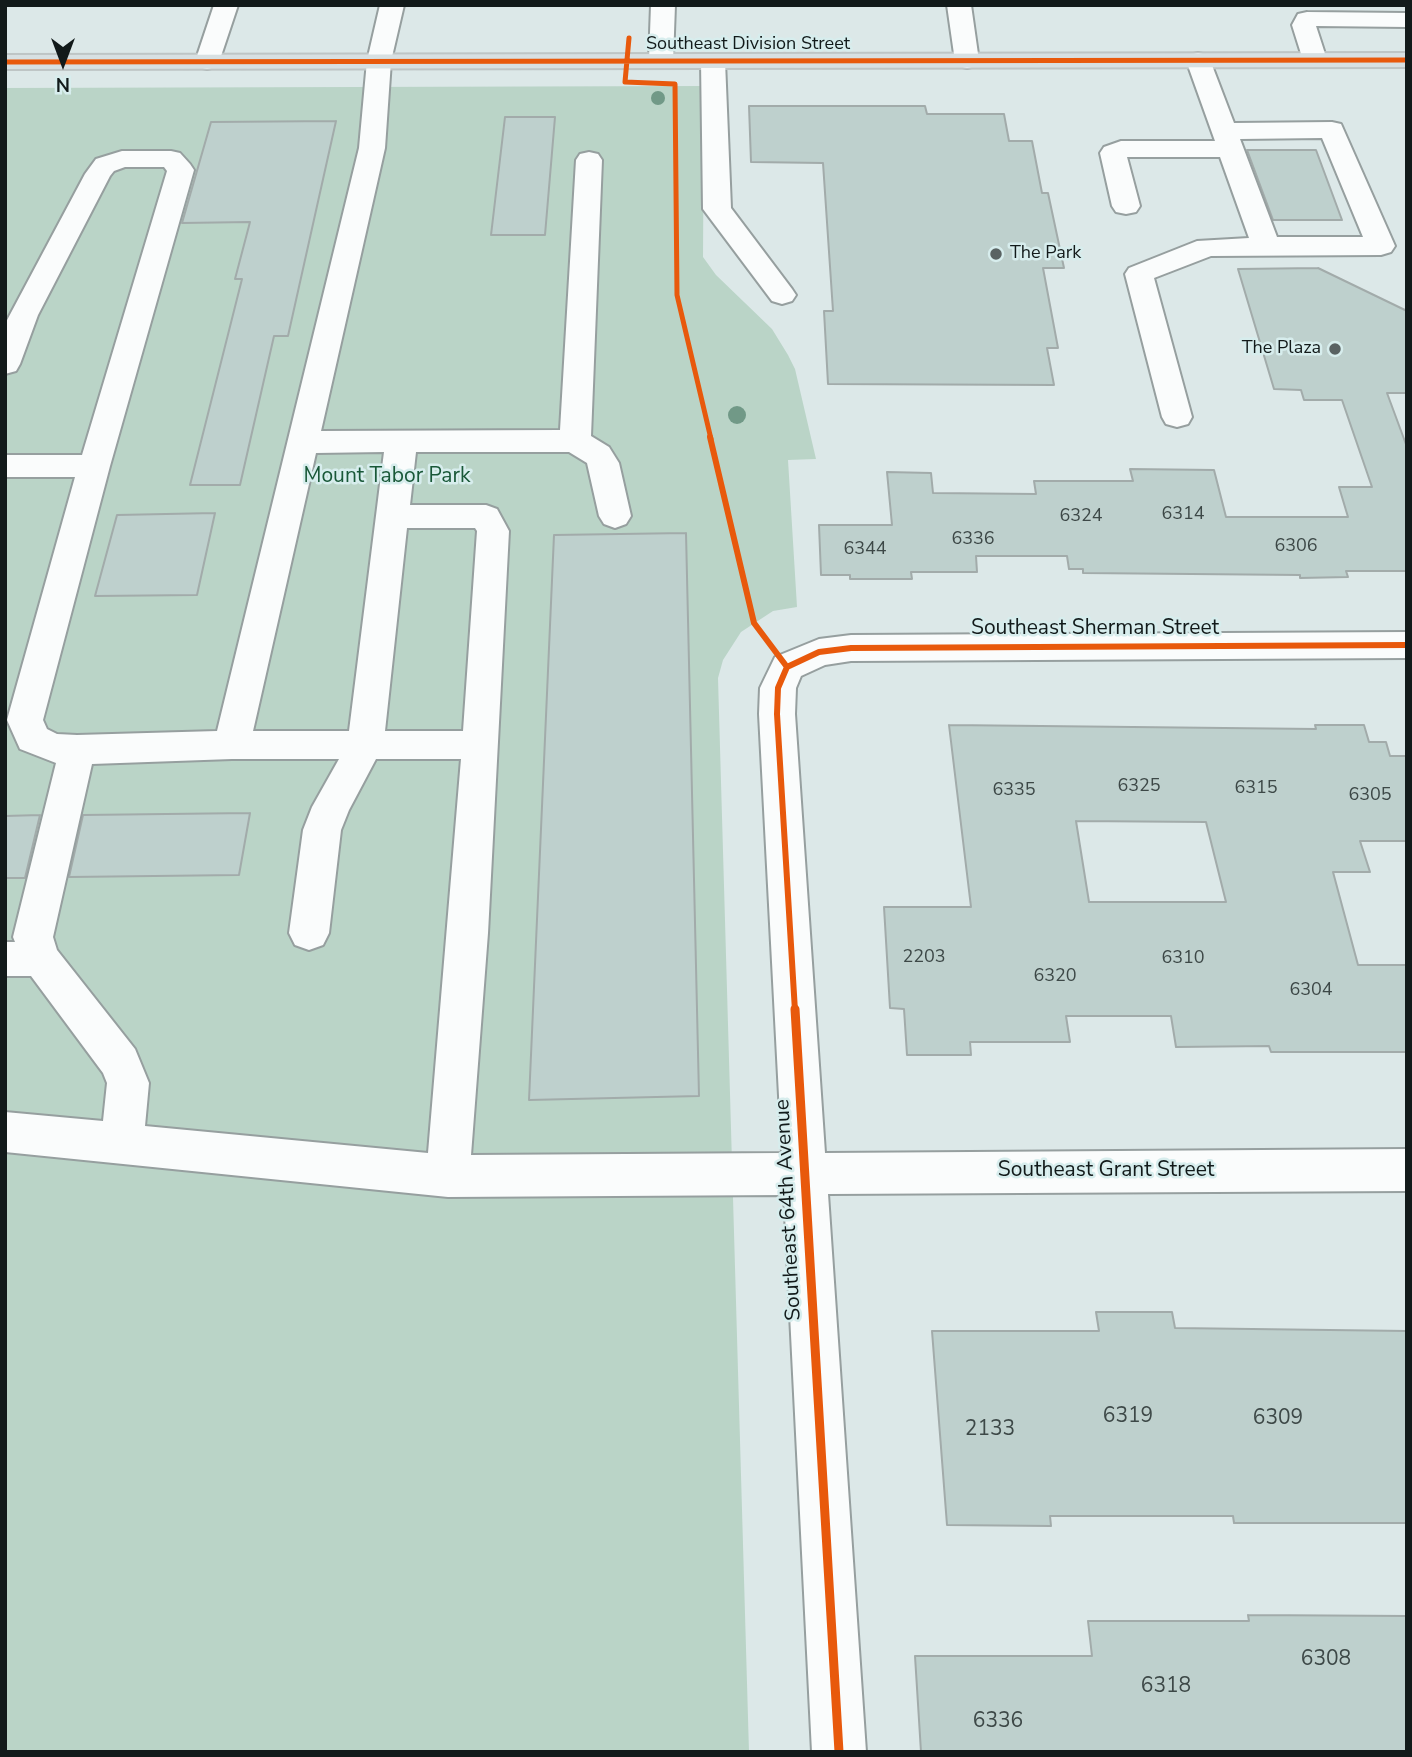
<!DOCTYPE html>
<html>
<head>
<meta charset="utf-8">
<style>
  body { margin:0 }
  #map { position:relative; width:1412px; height:1757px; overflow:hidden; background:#dce8e8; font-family:"Nunito Sans",sans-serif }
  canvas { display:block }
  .frame { position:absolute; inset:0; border:7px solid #121a1a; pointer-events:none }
  .north { position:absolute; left:28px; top:28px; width:70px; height:70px; -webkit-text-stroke:5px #d7eded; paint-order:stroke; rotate:180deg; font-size:19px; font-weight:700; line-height:28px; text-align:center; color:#121a1a }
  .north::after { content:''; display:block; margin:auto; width:24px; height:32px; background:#121a1a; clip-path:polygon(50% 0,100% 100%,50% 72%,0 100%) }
</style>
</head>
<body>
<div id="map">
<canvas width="1412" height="1757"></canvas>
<div class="frame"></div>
<div class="north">N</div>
</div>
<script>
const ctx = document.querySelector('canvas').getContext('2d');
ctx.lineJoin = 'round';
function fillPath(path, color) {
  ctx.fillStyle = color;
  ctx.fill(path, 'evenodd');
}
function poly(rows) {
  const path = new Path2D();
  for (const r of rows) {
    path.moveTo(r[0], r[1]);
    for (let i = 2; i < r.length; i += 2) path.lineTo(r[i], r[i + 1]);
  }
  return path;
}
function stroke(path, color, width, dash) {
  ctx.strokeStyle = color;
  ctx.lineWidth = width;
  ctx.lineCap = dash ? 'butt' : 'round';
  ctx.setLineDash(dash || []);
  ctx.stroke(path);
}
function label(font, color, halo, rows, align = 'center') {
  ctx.font = font + ' "Nunito Sans",sans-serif';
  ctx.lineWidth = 5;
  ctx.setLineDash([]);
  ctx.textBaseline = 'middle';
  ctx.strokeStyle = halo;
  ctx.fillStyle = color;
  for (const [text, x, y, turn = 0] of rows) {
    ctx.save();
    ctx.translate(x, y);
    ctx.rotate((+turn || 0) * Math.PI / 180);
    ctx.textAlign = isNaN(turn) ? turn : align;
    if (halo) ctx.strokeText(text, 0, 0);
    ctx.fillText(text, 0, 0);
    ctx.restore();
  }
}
fillPath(poly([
  [704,86,703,257,716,275,772,329,788,355,795,369,816,459,788,460,797,607,773,611,741,632,723,660,718,678,749,1752,5,1752,5,88]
]), '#bad4c7');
const building = poly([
  [749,106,925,106,927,114,1004,114,1009,141,1032,141,1042,193,1048,193,1064,268,1043,268,1058,348,1047,348,1054,385,828,384,824,311,833,311,823,163,751,162,749,106],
  [505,117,555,117,545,235,491,235,505,117],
  [336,121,288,336,274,336,240,485,190,485,242,279,235,279,250,222,182,223,211,122,336,121],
  [1247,150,1316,150,1342,220,1273,220,1247,150],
  [1318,268,1407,311,1407,393,1387,393,1407,447,1407,571,1346,571,1348,577,1300,578,1300,575,1083,573,1083,569,1069,569,1067,556,976,556,977,572,911,572,912,579,850,579,850,575,821,575,819,525,892,525,887,472,931,473,933,493,1036,494,1034,481,1133,481,1130,469,1214,470,1226,517,1348,517,1339,487,1372,487,1342,400,1304,400,1301,390,1274,389,1238,269,1318,268],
  [215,513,197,595,95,596,117,515,215,513],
  [686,533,699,1096,529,1100,554,535,686,533],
  [949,725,1316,729,1315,725,1364,725,1369,742,1386,742,1390,756,1407,756,1407,841,1360,841,1370,872,1333,872,1358,965,1407,965,1407,1052,1271,1052,1269,1046,1176,1047,1171,1016,1066,1016,1070,1042,970,1042,971,1055,907,1055,904,1009,890,1008,884,907,971,907,949,725],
  [1076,821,1206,822,1226,902,1089,902,1076,821],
  [250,813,239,875,69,877,83,815,250,813],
  [40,815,25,878,5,878,5,816,40,815],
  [1096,1312,1172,1312,1175,1328,1407,1331,1407,1523,1234,1523,1233,1516,1050,1516,1051,1526,947,1525,932,1331,1099,1331,1096,1312],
  [1248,1615,1407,1616,1407,1752,921,1752,915,1656,1092,1656,1088,1621,1249,1621,1248,1615]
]);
fillPath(building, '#bed0cd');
stroke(building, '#a2abaa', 2);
const minor = poly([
  [214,5,238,5,219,62,216,67,207,69,198,67,195,62,214,5],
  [380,5,404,5,391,61,385,148,321,431,560,430,576,160,580,154,589,152,598,154,602,160,591,436,609,447,619,463,631,516,626,524,615,528,604,524,599,516,587,463,569,452,416,452,410,505,486,505,497,509,509,531,488,933,471,1155,782,1153,759,714,760,688,775,657,819,639,851,635,1407,632,1407,658,851,661,825,665,801,676,796,688,795,714,825,1153,1407,1149,1407,1191,828,1194,866,1752,812,1752,784,1195,448,1197,5,1152,5,1112,103,1121,107,1083,103,1073,31,976,5,976,5,942,15,942,13,937,56,763,20,749,7,720,75,477,5,477,5,455,82,455,167,171,164,167,125,167,114,171,110,176,38,315,20,364,16,371,5,374,5,324,85,174,96,159,122,151,171,151,180,153,190,164,194,170,110,466,43,720,47,729,57,734,77,735,217,731,359,148,367,61,380,5],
  [384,452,349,731,253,731,316,453,384,452],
  [407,528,475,528,477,531,463,731,385,731,407,528],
  [232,759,339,759,312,807,303,830,289,933,295,945,309,950,323,945,329,933,341,830,349,810,376,759,461,759,428,1153,145,1126,149,1083,135,1049,57,950,53,937,92,764,232,759],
  [651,5,675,5,673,61,670,66,661,68,652,66,649,61,651,5],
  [947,5,971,5,979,61,976,66,967,68,958,66,955,61,947,5],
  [1307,12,1407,13,1407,27,1316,26,1327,60,1324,65,1315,67,1306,65,1303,60,1292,25,1298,14,1307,12],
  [1198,53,1207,55,1210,60,1234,123,1332,122,1341,124,1395,246,1391,252,1381,255,1211,256,1154,278,1192,417,1188,424,1177,427,1166,424,1162,417,1125,274,1129,268,1197,241,1249,238,1220,157,1127,157,1140,206,1136,212,1126,214,1116,212,1112,206,1100,153,1104,147,1121,141,1215,141,1186,60,1189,55,1198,53],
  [1322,138,1363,237,1277,237,1240,139,1322,138],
  [713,54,722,56,725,61,731,208,792,289,796,295,792,301,782,304,772,301,703,209,701,61,704,56,713,54]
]);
const major = poly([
  [1407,53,1407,67,5,69,5,55,1407,53]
]);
stroke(minor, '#969f9f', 4);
stroke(major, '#bec5c5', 4);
fillPath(minor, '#fafcfc');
fillPath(major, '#d7e0e2');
stroke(poly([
  [629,38,625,82,675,84,677,295,711,439],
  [5,62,1407,60]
]), '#e8590c', 5);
stroke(poly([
  [710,437,754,623,787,667],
  [787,667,778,688,777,714,795,1011],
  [787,667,819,652,851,648,1407,645]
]), '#e8590c', 6);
stroke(poly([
  [795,1009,839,1752]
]), '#e8590c', 9);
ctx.fillStyle = '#719987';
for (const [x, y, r] of [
  [658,98,7],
  [737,415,9]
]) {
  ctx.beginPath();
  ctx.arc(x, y, r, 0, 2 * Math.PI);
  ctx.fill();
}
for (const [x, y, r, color] of [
  [996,254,7,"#596262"],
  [1335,349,7,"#596262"]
]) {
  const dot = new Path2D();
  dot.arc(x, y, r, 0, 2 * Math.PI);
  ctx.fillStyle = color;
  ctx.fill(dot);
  stroke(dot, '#d7eded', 2.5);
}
label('18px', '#121a1a', '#d7eded', [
  ["Southeast Division Street",748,45]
]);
label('18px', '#121a1a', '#d7eded', [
  ["The Park",1010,254],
  ["The Plaza",1321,349,"right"]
], 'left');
label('18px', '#3d4847', null, [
  ["6314",1183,515],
  ["6324",1081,517],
  ["6336",973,540],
  ["6306",1296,547],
  ["6344",865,550],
  ["6325",1139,787],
  ["6315",1256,789],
  ["6335",1014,791],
  ["6305",1370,796],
  ["2203",924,958],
  ["6310",1183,959],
  ["6320",1055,977],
  ["6304",1311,991]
]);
label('21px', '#195838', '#d7eded', [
  ["Mount Tabor Park",387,477]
]);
label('21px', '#121a1a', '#d7eded', [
  ["Southeast Sherman Street",1095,629],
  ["Southeast Grant Street",1106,1171],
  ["Southeast 64th Avenue",789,1210,-93]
]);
label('21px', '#3d4847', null, [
  ["6319",1128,1417],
  ["6309",1278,1419],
  ["2133",990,1430],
  ["6308",1326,1660],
  ["6318",1166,1687],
  ["6336",998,1722]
]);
</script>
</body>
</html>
